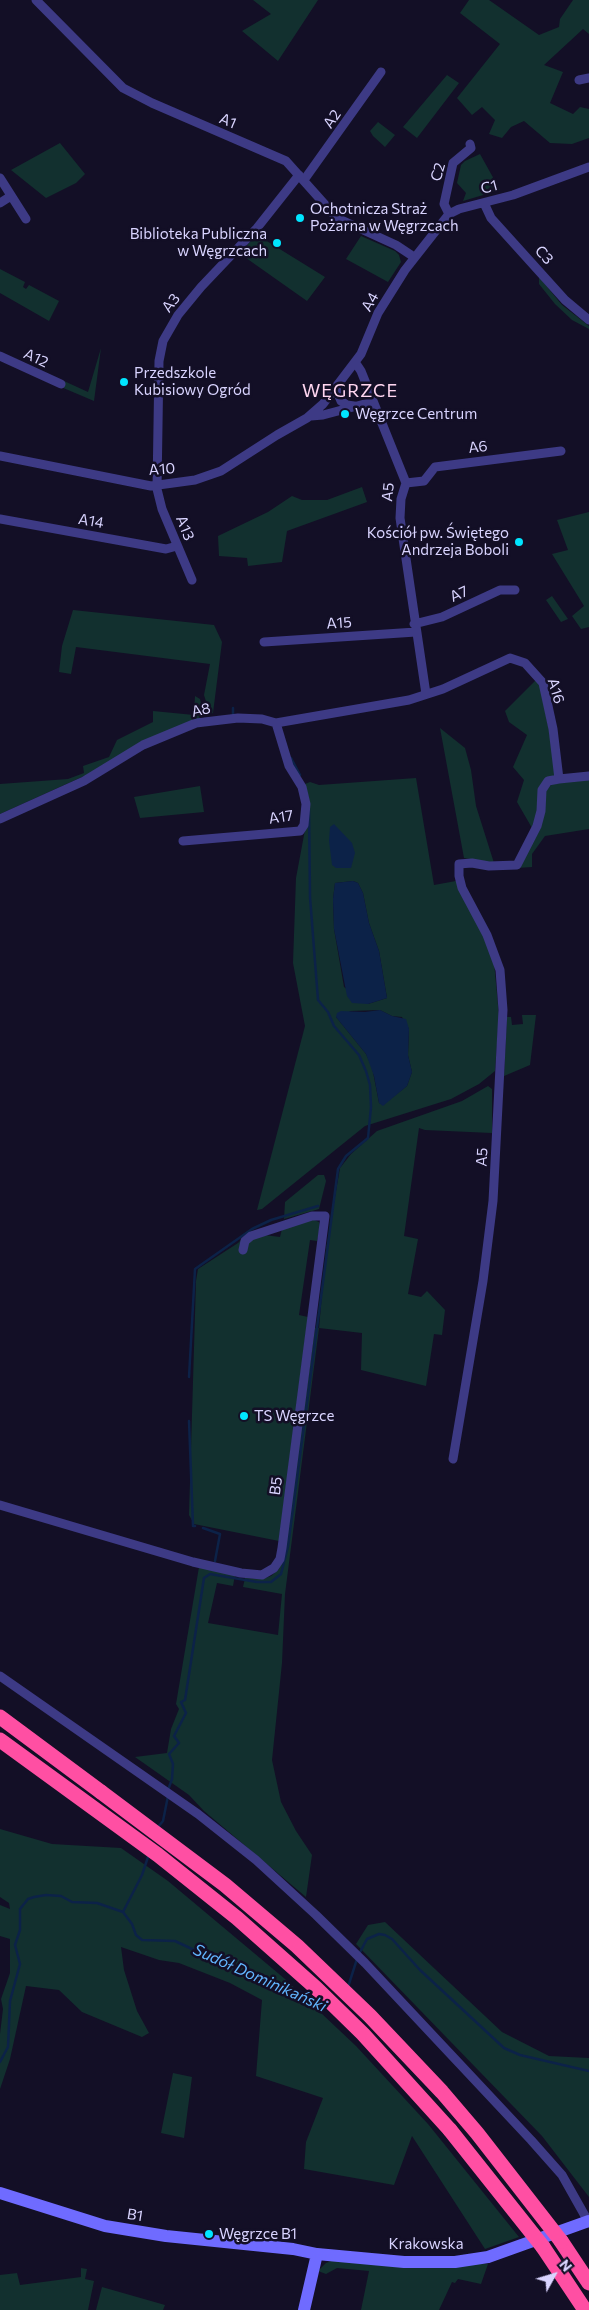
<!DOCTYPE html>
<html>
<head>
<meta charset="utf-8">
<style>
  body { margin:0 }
  #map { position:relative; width:589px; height:2310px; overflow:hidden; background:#130f26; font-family:Commissioner,sans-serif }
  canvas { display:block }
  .north { position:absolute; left:529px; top:2250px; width:50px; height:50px; -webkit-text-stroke:4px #130f26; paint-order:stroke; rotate:51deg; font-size:14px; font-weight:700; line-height:20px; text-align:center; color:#d9d4ff }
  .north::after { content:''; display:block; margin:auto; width:18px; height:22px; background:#d9d4ff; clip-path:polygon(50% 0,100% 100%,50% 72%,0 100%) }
</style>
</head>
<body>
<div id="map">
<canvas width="589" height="2310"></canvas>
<div class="north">N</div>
</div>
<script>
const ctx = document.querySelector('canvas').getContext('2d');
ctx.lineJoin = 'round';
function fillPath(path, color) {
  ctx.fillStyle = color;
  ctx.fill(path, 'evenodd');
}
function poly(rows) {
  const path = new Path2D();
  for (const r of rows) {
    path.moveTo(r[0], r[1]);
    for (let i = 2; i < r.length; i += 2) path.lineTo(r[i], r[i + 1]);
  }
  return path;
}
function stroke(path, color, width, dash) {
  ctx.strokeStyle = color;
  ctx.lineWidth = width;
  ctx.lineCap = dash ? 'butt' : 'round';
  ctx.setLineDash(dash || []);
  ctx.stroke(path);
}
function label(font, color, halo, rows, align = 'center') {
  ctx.font = font + ' Commissioner,sans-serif';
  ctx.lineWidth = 5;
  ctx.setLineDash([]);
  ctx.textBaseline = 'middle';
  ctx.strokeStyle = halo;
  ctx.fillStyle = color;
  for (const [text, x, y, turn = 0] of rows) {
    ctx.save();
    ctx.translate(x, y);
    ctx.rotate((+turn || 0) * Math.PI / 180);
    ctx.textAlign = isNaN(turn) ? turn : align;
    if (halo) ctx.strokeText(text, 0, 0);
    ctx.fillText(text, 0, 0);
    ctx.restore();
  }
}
fillPath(poly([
  [253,0,318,0,278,61,242,31,271,14],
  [469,0,489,0,539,35,559,27,560,19,573,0,589,0,589,34,583,29,544,65,563,72,550,103,573,114,580,107,589,109,589,138,572,144,550,143,524,121,511,127,502,138,489,134,495,120,482,107,472,115,457,98,500,44,460,13],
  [447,75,459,83,417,138,403,127],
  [378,122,395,135,385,147,373,136,370,131],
  [60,143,85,174,76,183,46,198,11,170],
  [480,154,500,190,463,201,466,193,457,183,461,165,465,161],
  [257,235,325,277,307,301,239,253],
  [361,236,395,251,399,255,401,262,388,282,346,259],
  [0,269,25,282,23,287,26,289,29,285,59,301,49,321,0,293],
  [539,277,562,305,589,326,589,329,572,320,555,304,539,284],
  [101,348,94,401,61,387,64,381,88,392],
  [362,487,367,502,287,531,282,562,248,566,247,558,219,556,218,536,268,512,292,496,302,500,327,500],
  [589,512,589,627,581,629,572,616,584,606,552,554,568,550,557,520],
  [552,596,568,619,561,622,546,600],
  [73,610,214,625,222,642,213,713,210,714,204,695,210,664,76,647,71,674,59,672,62,646],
  [537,679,540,686,549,730,556,776,545,779,539,809,532,828,517,802,524,780,513,767,527,735,509,722,505,711],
  [195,696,200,699,203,711,199,719,93,772,0,814,0,784,68,779,84,773,83,766,109,757,117,740,153,722,153,711,194,715],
  [440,728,465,748,471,770,476,806,494,863,464,858],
  [416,778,434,885,456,881,486,940,494,962,499,1016,495,1071,479,1084,451,1099,365,1126,262,1209,257,1210,305,1026,293,963,296,878,310,803,305,784,310,782,319,785],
  [353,881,358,883,363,893,369,923,379,951,387,998,368,1004,344,987,334,929,333,899,335,883],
  [380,1010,392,1016,402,1017,409,1029,408,1055,412,1072,407,1086,383,1105,379,1103,372,1067,366,1054,336,1017,351,1011],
  [589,779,589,829,545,836,532,854,532,867,517,868,527,851,545,792,552,784],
  [200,786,204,812,140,818,134,797],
  [522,1015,536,1015,530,1065,504,1076,507,1017,511,1017,512,1025,523,1024],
  [488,1086,492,1089,492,1133,425,1130,419,1128,404,1236,418,1239,408,1294,421,1297,427,1291,445,1310,442,1335,434,1334,426,1386,361,1370,362,1333,319,1328,285,1594,282,1663,272,1760,281,1802,296,1831,312,1855,306,1897,204,1811,189,1795,135,1757,167,1753,171,1729,179,1709,176,1704,199,1567,235,1575,233,1586,217,1583,208,1623,278,1635,282,1594,243,1587,245,1578,263,1579,271,1576,279,1569,284,1553,315,1328,319,1328,326,1249,340,1168,351,1154,377,1131,462,1101],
  [318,1175,324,1175,326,1181,319,1209,284,1219,285,1202],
  [312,1219,319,1222,320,1227,317,1241,310,1240,299,1315,308,1317,279,1541,194,1524,189,1515,196,1281,198,1269,238,1243,248,1233,280,1237,282,1229],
  [0,1829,52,1844,121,1848,168,1881,285,1979,356,2046,428,2124,519,2237,485,2249,412,2136,394,2185,304,2169,306,2142,323,2098,256,2076,262,2000,230,1983,179,1963,159,1960,121,1947,124,1970,137,2011,149,2033,142,2037,82,2012,59,1990,26,1986,10,2059,0,2089,0,2034,3,2009,1,1999,10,1973,10,1939,0,1936,0,1905,10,1909,9,1903,0,1897],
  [385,1922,502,2032,549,2056,589,2058,589,2197,542,2136,356,1944,368,1925],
  [173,2073,192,2077,184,2138,161,2133],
  [336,2259,466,2264,488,2264,481,2284,458,2279,455,2283,452,2282,439,2310,361,2310,369,2271,337,2268,326,2274,318,2271,326,2263],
  [81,2268,87,2269,85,2279,94,2281,88,2310,0,2310,0,2275,17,2273,20,2285,81,2277],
  [102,2287,165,2305,163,2310,96,2310]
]), '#12302f');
fillPath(poly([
  [334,824,352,843,355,853,351,868,336,868,332,865,329,841,330,827],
  [353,881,358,883,363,893,369,923,379,951,387,998,368,1004,352,1003,347,996,334,929,333,899,335,883],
  [380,1010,392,1016,406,1019,409,1029,408,1055,412,1072,407,1086,383,1106,379,1103,374,1076,366,1054,336,1017,337,1013,341,1011,365,1012]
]), '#0c2248');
stroke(poly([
  [233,708,233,717],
  [291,758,300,775],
  [189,1377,195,1269,252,1229,271,1220,318,1206],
  [189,1421,193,1526,195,1526],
  [203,1528,220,1534,215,1561],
  [168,1790,172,1779,173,1764,169,1754,179,1743,174,1736,186,1713,181,1702,185,1700,204,1578,210,1574,257,1582,271,1582,281,1574,288,1546,338,1169,346,1156,368,1138,371,1107,370,1085,366,1071,359,1055,334,1026,328,1012,318,1000,310,897,309,809],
  [158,1827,163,1821,168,1796],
  [123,1912,142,1875,149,1854],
  [359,1954,367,1939,379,1934,385,1935,392,1939,420,1970,504,2048,520,2055,589,2071],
  [348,1987,357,1959],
  [0,2062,8,2047,10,2001,20,1964,15,1945,20,1930,20,1909,28,1899,34,1897,46,1895,61,1896,72,1902,97,1903,123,1912,132,1924,136,1935,142,1940,175,1941,271,1986,301,1992,320,2002]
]), '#0c2248', 2.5);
stroke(poly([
  [36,0,123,88,152,103,286,161,337,218,396,245,414,257],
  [579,80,589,78],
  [0,178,26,219],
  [304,180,381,72],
  [0,203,11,196],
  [484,203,491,218,565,300,589,320],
  [449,214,444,204,453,163,471,148,470,144],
  [0,356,61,384],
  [355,362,361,371,406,483,401,499,400,518,426,694],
  [336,389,341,401,347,405,354,406],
  [311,416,323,415,372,402],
  [0,456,151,486,195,480,221,471,277,435,307,418,323,404,361,354,378,313,405,270,449,214,459,209,513,195,589,167],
  [406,483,424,481,435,467,561,451],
  [0,519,166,549,177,546],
  [192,580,162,509,157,489,159,361,163,341,178,315,201,287,257,228,299,175],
  [414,624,442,617,500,590,515,590],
  [264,642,416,632],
  [0,819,84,781,143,745,196,723,238,718,262,719,276,723,409,700,443,689,510,658,525,663,543,683,553,729,559,779,589,776],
  [183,841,300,831,304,825,306,804,302,787,289,766,276,723],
  [453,1459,483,1281,493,1201,503,1010,500,970,487,935,462,888,459,876,459,864,472,863,489,866,517,865,537,826,541,811,542,790,548,781,559,779],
  [0,1505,193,1562,241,1573,262,1575,274,1568,280,1559,282,1548,325,1216,312,1216,251,1236,245,1241,243,1250],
  [0,1676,198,1814,256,1860,316,1915,365,1963,531,2140,562,2175,589,2223]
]), '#3d3a85', 9);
stroke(poly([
  [0,2193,105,2226,166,2236,293,2249,317,2254,404,2262,455,2262,488,2257,589,2221],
  [304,2310,317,2254]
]), '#6f6bff', 12);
stroke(poly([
  [0,1717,101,1792],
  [0,1740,158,1855,237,1918,316,1988,363,2034,450,2130],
  [561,2241,589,2283],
  [543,2247,585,2310]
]), '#ff4fa3', 15);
stroke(poly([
  [101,1792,225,1885,297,1946,370,2016,442,2092,477,2133,561,2241],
  [450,2130,543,2247]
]), '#ff4fa3', 15);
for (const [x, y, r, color] of [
  [300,218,5,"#00e5ff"],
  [277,243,5,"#00e5ff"],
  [124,382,5,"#00e5ff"],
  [345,414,5,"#00e5ff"],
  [519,542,5,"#00e5ff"],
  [244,1416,5,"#00e5ff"],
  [209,2234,5,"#00e5ff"]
]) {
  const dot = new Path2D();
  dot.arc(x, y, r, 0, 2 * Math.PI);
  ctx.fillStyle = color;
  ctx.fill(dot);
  stroke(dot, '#130f26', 2);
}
label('15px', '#d9d4ff', '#130f26', [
  ["A2",332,119,-55],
  ["A1",228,121,23],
  ["C2",438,172,-74],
  ["C1",489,187,-15],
  ["C3",544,255,48],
  ["A4",370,302,-61],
  ["A3",171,303,-52],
  ["A12",36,358,25],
  ["A6",478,447,-7],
  ["A10",162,469,-4],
  ["A5",388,492,-84],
  ["A14",91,521,10],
  ["A13",185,528,68],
  ["A7",459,594,-25],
  ["A15",339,623,-4],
  ["A16",556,691,73],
  ["A8",201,710,-13],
  ["A17",281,817,-9],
  ["A5",482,1157,-87],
  ["B5",276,1486,-83],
  ["B1",135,2215,9],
  ["Krakowska",426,2244]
]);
label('15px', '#d9d4ff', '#130f26', [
  ["Ochotnicza Straż",310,209],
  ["Pożarna w Węgrzcach",310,226],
  ["Biblioteka Publiczna",267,234,"right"],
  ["w Węgrzcach",267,251,"right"],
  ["Przedszkole",134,373],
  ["Kubisiowy Ogród",134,390],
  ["Węgrzce Centrum",355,414],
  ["Kościół pw. Świętego",509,533,"right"],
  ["Andrzeja Boboli",509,550,"right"],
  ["TS Węgrzce",254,1416],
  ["Węgrzce B1",219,2234]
], 'left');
label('italic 16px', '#62b6ff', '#130f26', [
  ["Sudół Dominikański",260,1978,24]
]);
ctx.letterSpacing = '1px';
label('18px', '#ffd6f0', '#130f26', [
  ["WĘGRZCE",350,391]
]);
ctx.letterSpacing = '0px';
</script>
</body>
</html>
